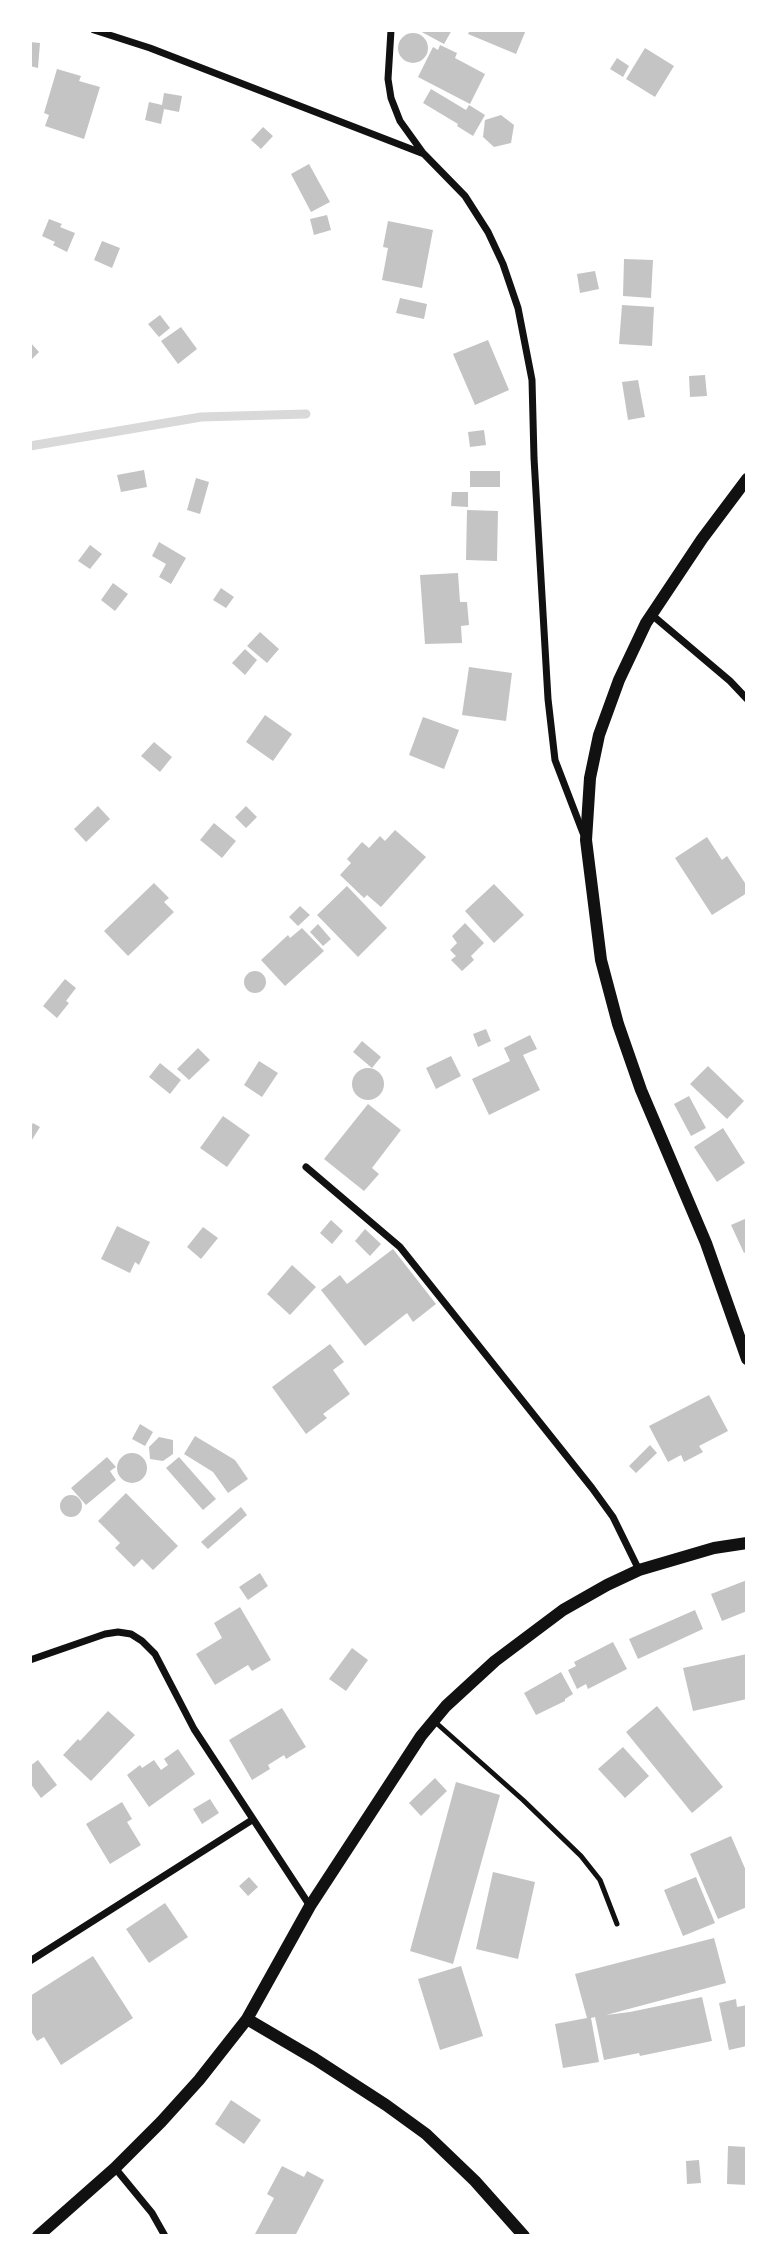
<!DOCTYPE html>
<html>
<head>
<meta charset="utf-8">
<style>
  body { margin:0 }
  #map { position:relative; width:777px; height:2266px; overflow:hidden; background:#fff; font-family:Cabin,sans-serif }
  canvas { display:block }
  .frame { position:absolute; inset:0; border:32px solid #fff; pointer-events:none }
</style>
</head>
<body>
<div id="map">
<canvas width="777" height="2266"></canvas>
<div class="frame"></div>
</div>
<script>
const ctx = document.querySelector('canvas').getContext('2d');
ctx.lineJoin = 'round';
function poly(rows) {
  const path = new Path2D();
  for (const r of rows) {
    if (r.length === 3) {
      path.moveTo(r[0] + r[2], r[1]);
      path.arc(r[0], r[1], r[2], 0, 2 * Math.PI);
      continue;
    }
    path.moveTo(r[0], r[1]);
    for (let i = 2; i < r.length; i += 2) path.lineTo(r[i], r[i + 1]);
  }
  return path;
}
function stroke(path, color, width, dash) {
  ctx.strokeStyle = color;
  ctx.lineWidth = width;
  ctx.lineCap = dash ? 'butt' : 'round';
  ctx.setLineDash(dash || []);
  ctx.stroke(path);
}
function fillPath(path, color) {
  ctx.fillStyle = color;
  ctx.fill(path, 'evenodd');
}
stroke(poly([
  [30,446,201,417,306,414]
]), '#d9d9d9', 9);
fillPath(poly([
  [418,30,452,30,444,44],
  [470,30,526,30,516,54,468,34],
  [413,48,15],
  [30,42,40,43,38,68,30,66],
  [440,45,457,53,455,58,485,74,470,104,418,77,433,47,438,50],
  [645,48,674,66,655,97,626,79],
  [617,58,629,66,623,77,610,69],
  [57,69,81,76,79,81,100,87,84,139,45,126,49,115,44,113],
  [431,89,466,110,469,105,485,115,473,136,457,126,458,124,423,103],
  [164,93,182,96,179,112,164,109,161,124,145,120,149,102,162,105],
  [501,115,514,125,511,143,494,147,483,137,485,120],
  [263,127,273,136,261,149,251,140],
  [309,164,330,202,311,212,291,174],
  [327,215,331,230,314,235,310,219],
  [49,219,62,224,60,227,75,233,67,252,53,245,55,242,42,236],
  [388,221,433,230,422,288,382,280,388,248,383,247],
  [102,241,120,248,112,268,94,260],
  [624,259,653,260,651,298,623,296],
  [595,271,599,289,580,293,577,274],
  [400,298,427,304,424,319,396,313],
  [622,305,654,307,652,346,619,344],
  [160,315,170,328,159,337,148,324],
  [181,327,197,349,178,364,161,341],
  [488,340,509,390,475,405,453,354],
  [31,343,39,352,30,361,30,345],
  [705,375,707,396,690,397,689,376],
  [638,380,645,417,628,420,622,382],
  [484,430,486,445,470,447,468,432],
  [144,470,147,487,121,492,117,475],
  [470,471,500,471,500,487,470,487],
  [196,478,209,482,200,514,187,510],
  [452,492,468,492,468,507,451,506],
  [467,510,498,511,497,561,466,560],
  [159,542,186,558,171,584,159,577,166,564,152,556],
  [90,545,102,554,90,569,78,561],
  [458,573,460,602,467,602,469,625,461,626,462,643,425,644,420,575],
  [113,583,128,594,115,611,101,600],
  [221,588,234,597,226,608,213,600],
  [260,632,279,649,267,663,247,646],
  [245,649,257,660,245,675,232,663],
  [469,667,512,673,506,721,462,715],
  [265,715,292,734,273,761,246,742],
  [423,717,459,730,444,769,409,755],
  [154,742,172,757,160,772,141,756],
  [98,806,110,819,86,842,74,829],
  [246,806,257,817,246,828,235,817],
  [214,823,236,841,222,858,200,840],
  [395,830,426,857,381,907,367,895,364,898,340,875,351,863,347,859,362,842,369,848,380,836,385,841],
  [707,837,722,860,727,856,747,886,747,893,712,915,675,858],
  [154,883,169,898,164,902,174,912,128,956,104,931],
  [494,884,524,915,494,943,465,911],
  [347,886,387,928,358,957,317,915],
  [300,906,310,915,298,926,289,917],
  [465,923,484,943,471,956,474,960,462,971,451,960,456,956,450,950,457,943,452,936],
  [318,924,331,939,323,946,310,932],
  [302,928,324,951,285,986,261,960,288,935,290,938],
  [255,982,11],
  [65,979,76,988,66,1001,69,1003,57,1018,43,1006],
  [486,1029,491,1041,478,1047,473,1034],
  [530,1035,537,1049,523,1055,540,1090,489,1115,472,1079,510,1061,504,1048],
  [362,1041,381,1057,372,1068,353,1052],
  [198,1048,210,1060,189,1080,177,1069],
  [451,1056,461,1076,436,1089,426,1068],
  [259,1061,278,1073,262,1097,244,1085],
  [160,1063,181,1080,170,1094,149,1077],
  [708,1066,744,1101,727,1119,690,1084],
  [368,1084,16],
  [689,1096,706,1128,691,1136,674,1104],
  [368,1104,401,1130,372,1168,379,1174,364,1191,324,1159],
  [223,1116,250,1135,227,1167,200,1148],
  [33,1123,40,1127,30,1143,30,1125,31,1126],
  [723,1128,745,1163,717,1182,694,1147],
  [747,1218,747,1251,744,1253,731,1225],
  [331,1220,343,1231,332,1244,320,1233],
  [117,1226,150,1242,139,1265,135,1262,130,1273,101,1259],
  [203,1227,218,1238,201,1259,187,1247],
  [365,1229,381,1244,370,1256,355,1241],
  [393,1249,436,1304,413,1322,407,1313,365,1346,321,1290,340,1275,347,1284],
  [292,1265,316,1287,290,1315,267,1294],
  [330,1344,344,1362,333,1370,350,1394,323,1414,327,1418,306,1434,272,1387],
  [709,1395,728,1431,699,1446,703,1452,684,1462,681,1455,668,1462,649,1426],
  [140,1424,153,1432,145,1446,132,1439],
  [195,1436,235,1460,248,1479,228,1493,213,1472,184,1454],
  [159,1437,173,1440,173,1454,163,1461,150,1459,149,1447],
  [650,1445,657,1453,636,1473,629,1466],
  [132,1468,15],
  [107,1457,116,1467,110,1471,116,1480,86,1505,71,1488],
  [179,1457,216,1499,203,1510,166,1468],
  [126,1493,178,1546,153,1570,142,1559,134,1567,115,1548,120,1543,98,1521],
  [71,1506,11],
  [241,1507,247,1515,208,1549,201,1542],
  [260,1573,268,1586,248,1600,239,1587],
  [747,1580,747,1611,722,1621,711,1594],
  [240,1607,271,1660,252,1671,248,1665,215,1685,196,1654,222,1638,214,1623],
  [695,1610,703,1629,638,1659,629,1639],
  [613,1642,627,1669,588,1689,586,1684,577,1689,568,1670,576,1666,574,1662],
  [352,1648,368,1660,346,1691,329,1679],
  [747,1654,747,1699,693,1711,683,1668],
  [561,1672,573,1694,565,1699,565,1701,536,1715,524,1693],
  [657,1706,723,1787,692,1813,626,1732],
  [282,1708,306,1747,286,1759,284,1755,268,1765,270,1769,252,1780,229,1740],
  [108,1711,135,1735,91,1781,63,1755,78,1739,80,1741],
  [623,1747,649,1776,625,1798,598,1769],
  [178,1749,195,1774,149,1807,127,1775,140,1765,142,1768,154,1760,161,1770,168,1765,164,1759],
  [38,1760,57,1785,41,1798,30,1783,30,1766],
  [435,1778,447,1791,421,1816,409,1803],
  [456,1782,500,1795,453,1964,410,1951],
  [210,1799,219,1813,202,1824,193,1809],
  [122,1802,132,1819,127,1822,141,1845,110,1864,86,1824],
  [731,1836,747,1873,747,1907,718,1919,690,1854],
  [493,1872,535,1882,518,1959,476,1949],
  [249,1877,258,1887,248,1896,239,1886],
  [696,1877,715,1923,683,1936,664,1890],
  [165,1903,188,1937,149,1963,126,1929],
  [714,1938,726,1983,606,2015,630,2012,702,1997,712,2041,640,2056,639,2053,604,2060,595,2017,591,2018,599,2062,563,2068,555,2024,587,2018,575,1974],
  [93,1956,133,2018,61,2065,44,2037,37,2041,32,2033,30,2034,30,1996],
  [461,1966,483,2036,440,2050,418,1979],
  [736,1999,737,2007,747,2005,747,2046,729,2050,719,2003],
  [231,2100,261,2120,244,2144,215,2124],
  [728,2146,747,2147,747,2185,727,2184],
  [699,2160,701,2183,687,2184,686,2161],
  [282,2166,304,2177,307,2171,324,2180,295,2236,260,2236,255,2234,274,2198,267,2194]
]), '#c4c4c4');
stroke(poly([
  [434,1721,523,1800,581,1856,600,1880,617,1924]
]), '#111', 5);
stroke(poly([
  [94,30,150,48,424,154,465,196,488,232,503,264,518,308,532,380,534,458,548,699,555,760,583,833],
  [391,30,388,79,391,98,400,121,423,153],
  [652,615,730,681,747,699],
  [306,1167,400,1247,592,1488,613,1517,639,1570],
  [30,1660,105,1634,118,1632,131,1634,142,1641,155,1654,194,1729,310,1906],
  [30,1961,252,1820],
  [115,2168,152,2213,165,2236]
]), '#111', 7);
stroke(poly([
  [747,479,702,539,646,623,619,680,599,735,590,778,586,840,601,960,618,1024,641,1090,706,1243,747,1359],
  [247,2019,315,2059,386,2105,426,2134,475,2181,524,2236],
  [38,2236,115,2168,161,2122,199,2080,247,2019,310,1906,421,1736,446,1706,495,1661,563,1610,607,1585,639,1570,714,1548,747,1543]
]), '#111', 12);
</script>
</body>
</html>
